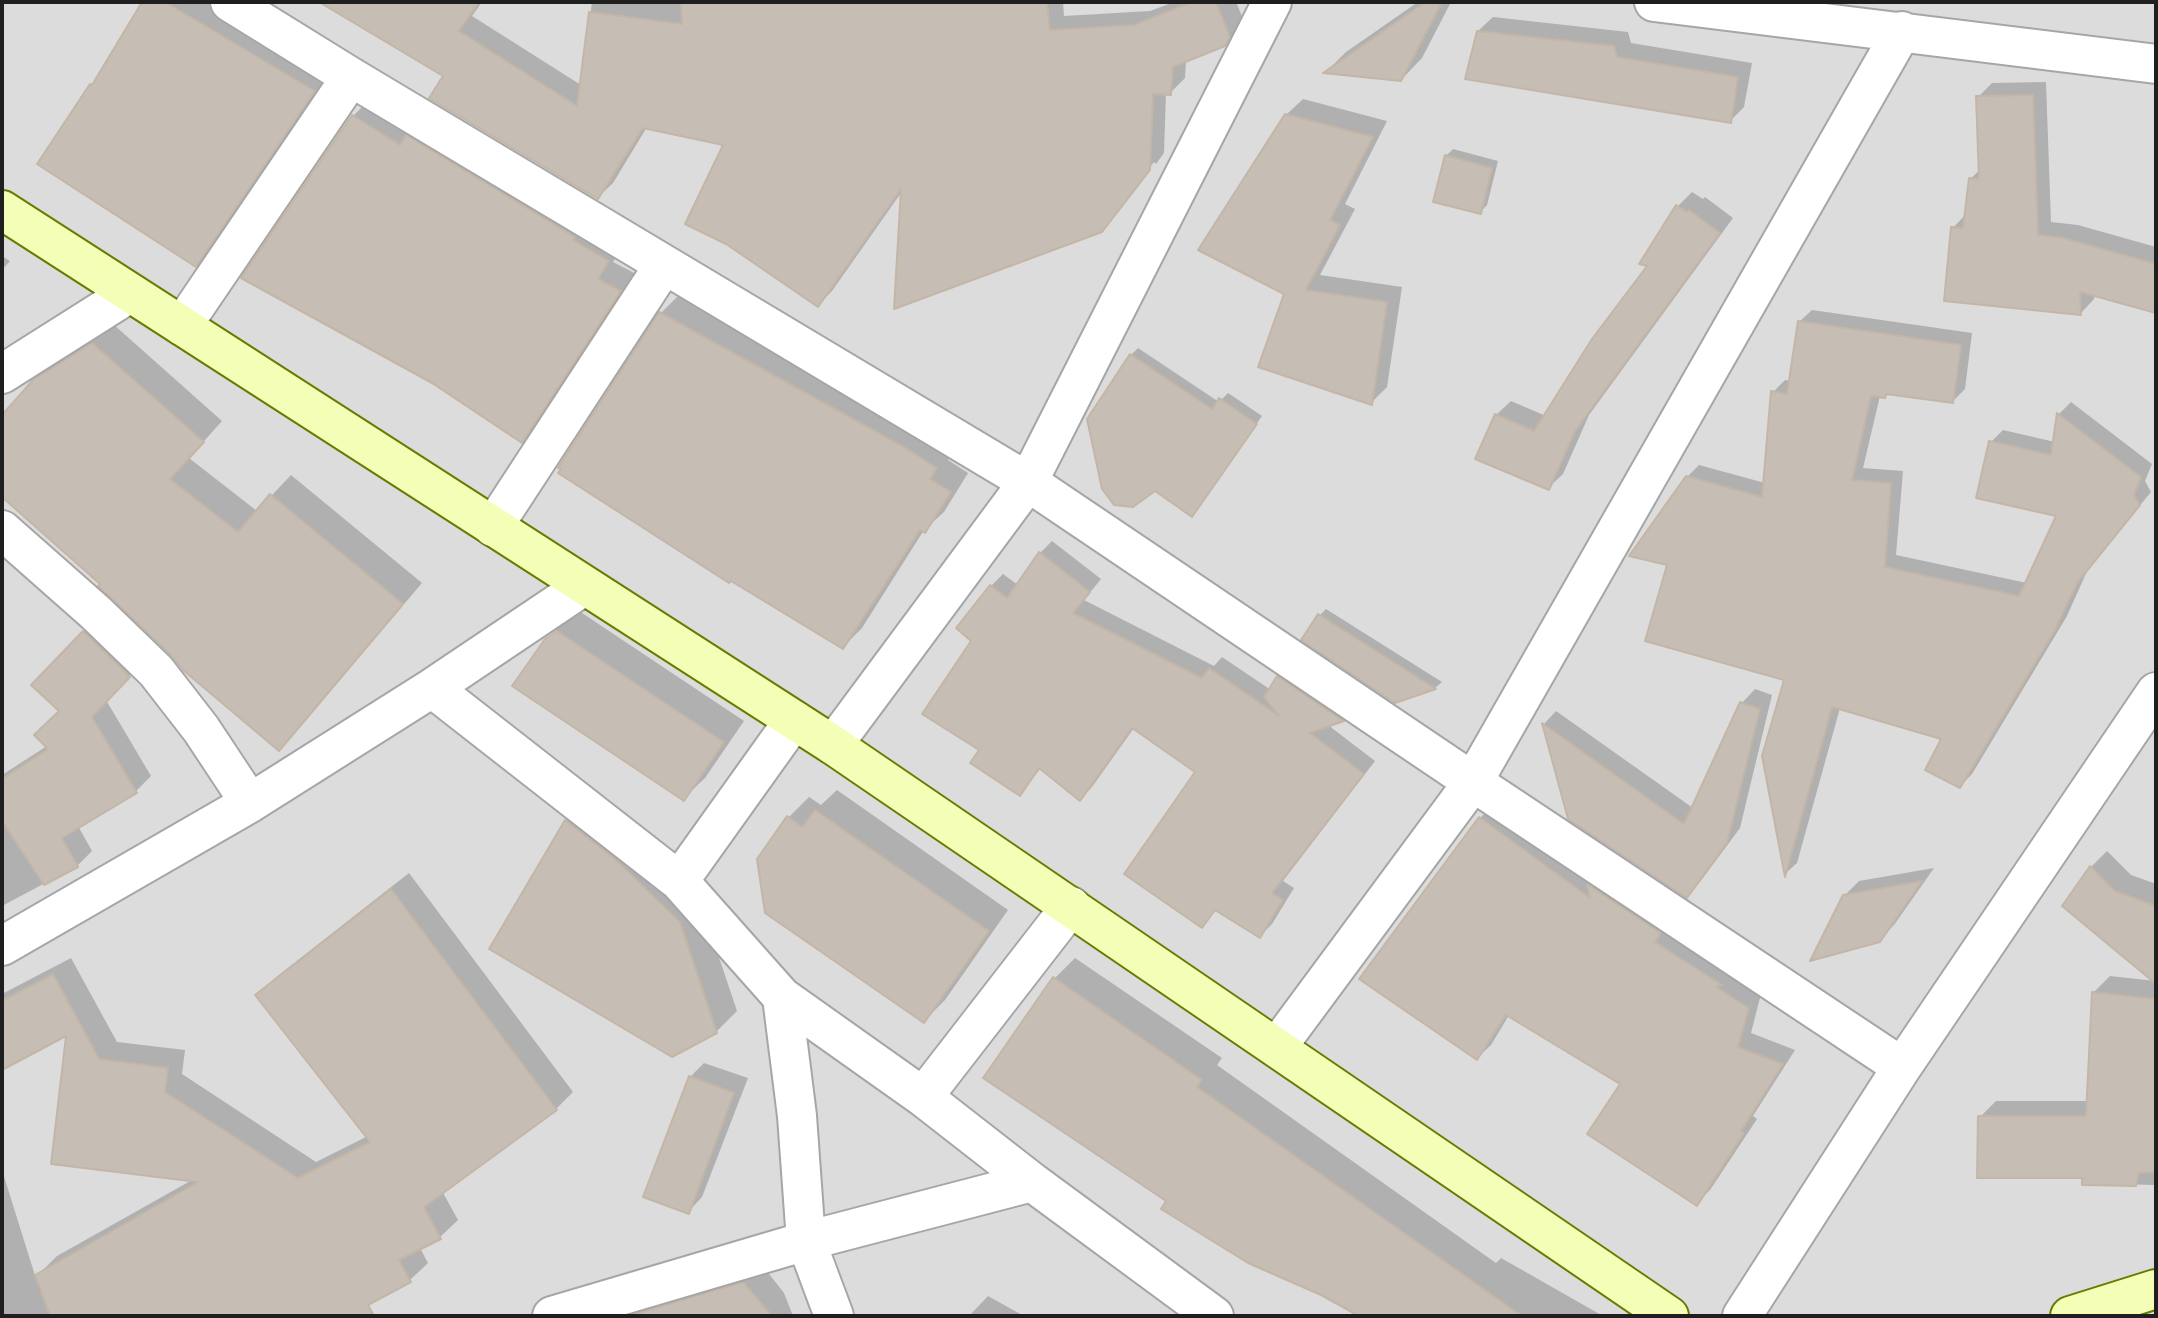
<!DOCTYPE html>
<html>
<head>
<meta charset="utf-8">
<style>
  body { margin:0 }
  #map { position:relative; width:2158px; height:1318px; overflow:hidden; background:#f1eee5; font-family:"Fira Sans",sans-serif }
  canvas { display:block }
  .frame { position:absolute; inset:0; border:4px solid #1f1f1f; pointer-events:none }
</style>
</head>
<body>
<div id="map">
<canvas width="2158" height="1318"></canvas>
<div class="frame"></div>
</div>
<script>
const ctx = document.querySelector('canvas').getContext('2d');
ctx.lineJoin = 'round';
function fillPath(path, color) {
  ctx.fillStyle = color;
  ctx.fill(path, 'evenodd');
}
function poly(rows) {
  const path = new Path2D();
  for (const r of rows) {
    path.moveTo(r[0], r[1]);
    for (let i = 2; i < r.length; i += 2) path.lineTo(r[i], r[i + 1]);
  }
  return path;
}
function stroke(path, color, width, dash) {
  ctx.strokeStyle = color;
  ctx.lineWidth = width;
  ctx.lineCap = dash ? 'butt' : 'round';
  ctx.setLineDash(dash || []);
  ctx.stroke(path);
}
fillPath(poly([
  [2,2,2156,2,2156,1316,2,1316]
]), '#dddcdc');
fillPath(poly([
  [144,2,214,2,332,72,214,246,196,264,91,85,100,76],
  [323,2,482,2,472,16,581,85,592,2,1063,2,1064,16,1150,11,1174,2,1236,2,1244,21,1239,29,1224,45,1186,60,1185,78,1170,93,1166,93,1164,153,1156,164,1154,162,1109,220,1112,220,1101,231,903,190,832,291,818,305,725,144,647,127,613,183,598,197,445,75],
  [1418,2,1451,2,1422,58,1401,80,1327,71,1346,52],
  [1493,17,1628,32,1631,43,1752,63,1744,107,1730,121,1478,31],
  [2046,82,2051,222,2078,225,2156,247,2156,304,2143,307,2094,294,2094,299,2081,313,1953,228,1966,214,1970,179,1981,169,1978,97,1992,83],
  [370,99,624,244,613,262,636,274,538,424,521,441,433,382,353,116],
  [1303,99,1387,121,1345,204,1355,209,1320,275,1402,287,1387,387,1371,403,1286,293,1286,115],
  [1453,149,1498,161,1487,205,1480,212,1446,156],
  [1692,192,1703,199,1705,197,1733,218,1589,415,1563,474,1548,488,1496,415,1511,401,1546,416,1650,265,1678,206],
  [2,256,10,261,2,270],
  [679,295,954,448,948,460,968,473,944,512,924,530,862,628,843,647,661,313],
  [1812,310,1972,333,1965,389,1953,401,1889,393,1885,397,1880,396,1863,468,1903,471,1896,555,2027,583,2058,515,1991,442,2003,430,2055,442,2059,414,2071,402,2152,464,2145,481,2151,492,2088,569,2067,616,1972,774,1960,786,1944,738,1840,708,1797,863,1786,873,1764,756,1786,679,1687,477,1699,465,1765,483,1773,392,1785,380,1791,381,1799,322],
  [113,324,222,421,189,458,257,511,291,475,422,583,299,728,279,749,172,654,102,584,2,494,2,418,55,360],
  [1138,348,1219,402,1228,393,1262,416,1199,507,1131,355],
  [1052,541,1101,579,1084,600,1214,666,1222,657,1271,690,1291,665,1354,708,1343,720,1328,725,1375,761,1283,881,1294,888,1272,924,1260,936,1217,909,1202,925,1197,772,1134,728,1092,787,1080,799,1041,768,1020,794,981,750,973,640,991,586,1003,574,1018,585,1040,553],
  [1326,609,1442,682,1435,688,1396,701,1319,616],
  [579,611,744,721,705,778,684,798,546,640,568,618],
  [99,617,144,660,106,700,151,776,136,791,78,826,92,851,77,866,2,906,2,775,47,746,61,711,33,685],
  [1755,689,1772,695,1740,828,1700,882,1687,896,1570,818,1544,724,1556,711,1693,808,1742,703],
  [837,790,1008,910,945,1000,924,1021,788,818,809,797,821,805],
  [587,800,700,901,737,1011,716,1032,491,948,566,821],
  [1494,805,1761,994,1751,1033,1795,1050,1753,1116,1757,1119,1710,1190,1696,1203,1622,1084,1509,1015,1491,1045,1477,1058,1480,818],
  [2107,851,2131,875,2156,884,2156,1184,2153,1185,2084,1183,2084,1176,1980,1117,1996,1101,2088,1101,2094,992,2110,976,2156,981,2091,867],
  [1934,868,1894,925,1879,940,1844,896,1859,881],
  [409,873,573,1092,556,1109,442,1191,458,1220,440,1237,420,1248,428,1263,410,1280,342,1316,2,1316,2,1170,38,1285,39,1274,57,1256,192,1180,68,1033,2,1068,2,994,71,958,117,1042,185,1050,182,1074,316,1162,368,1136,257,995,275,978],
  [1075,958,1222,1058,1217,1065,1496,1263,1501,1258,1603,1316,1362,1316,1168,1201,1054,979],
  [704,1063,748,1078,702,1197,688,1212,690,1077],
  [762,1265,784,1293,793,1316,690,1316,685,1301,703,1283],
  [988,1296,1024,1316,969,1316]
]), '#0003');
const building = poly([
  [142,2,165,2,315,91,196,267,37,164,90,84,92,85,142,2],
  [319,2,479,2,459,31,577,106,589,12,682,24,681,2,1047,2,1050,30,1134,25,1192,2,1216,2,1230,37,1225,46,1173,67,1171,95,1153,94,1150,170,1102,232,894,309,901,189,818,307,726,244,685,224,723,145,643,128,598,199,429,98,443,76,319,2],
  [1425,2,1442,2,1401,81,1323,73,1425,2],
  [1477,31,1614,46,1617,57,1738,77,1731,123,1465,79,1477,31],
  [2033,95,2038,235,2063,238,2156,264,2156,313,2080,292,2081,315,1944,301,1951,227,1963,228,1969,178,1979,179,1976,96,2033,95],
  [1285,114,1373,137,1330,220,1340,225,1306,290,1387,302,1372,405,1258,367,1284,294,1198,250,1285,114],
  [352,115,400,145,406,135,575,237,573,240,609,261,598,279,621,291,522,443,432,383,241,278,352,115],
  [1445,155,1492,168,1481,214,1433,202,1445,155],
  [1676,205,1687,212,1689,210,1720,233,1575,431,1549,490,1475,459,1495,414,1534,431,1592,339,1647,266,1639,264,1676,205],
  [659,312,904,447,937,468,930,479,951,492,925,533,920,530,843,649,731,581,729,583,558,473,561,469,558,468,659,312],
  [1798,321,1961,345,1953,403,1886,394,1885,398,1871,396,1852,480,1891,483,1885,567,2019,596,2056,516,1976,498,1989,441,2051,455,2057,413,2141,477,2134,495,2140,505,2077,583,2055,630,1960,788,1925,770,1941,739,1832,707,1785,877,1762,756,1784,680,1645,641,1667,565,1629,556,1686,476,1762,497,1771,391,1787,394,1798,321],
  [92,343,204,442,170,479,238,532,270,494,403,604,279,751,183,670,171,655,98,586,100,584,2,497,2,415,33,380,92,343],
  [1130,354,1212,409,1219,398,1257,424,1192,517,1155,491,1133,507,1114,505,1102,489,1087,419,1130,354],
  [1039,552,1090,592,1073,613,1202,678,1209,668,1279,716,1264,697,1277,676,1344,721,1310,733,1364,774,1272,893,1283,900,1260,938,1215,910,1202,928,1124,874,1195,772,1132,728,1080,801,1039,768,1020,796,970,763,979,750,922,714,971,641,956,628,990,585,1007,598,1039,552],
  [1318,614,1436,689,1395,703,1301,640,1318,614],
  [83,631,130,677,92,717,137,793,62,838,78,867,44,885,2,821,2,779,48,749,34,735,59,711,31,685,83,631],
  [557,631,724,742,684,801,512,686,545,639,557,631],
  [1740,702,1760,709,1727,843,1687,898,1568,819,1542,723,1684,824,1740,702],
  [815,810,989,931,924,1023,765,913,757,859,787,816,802,827,815,810],
  [1479,817,1590,898,1587,884,1661,933,1655,942,1722,985,1716,987,1749,1008,1738,1047,1783,1064,1741,1131,1744,1133,1697,1206,1587,1134,1620,1084,1506,1015,1477,1060,1359,979,1479,817],
  [565,820,614,858,680,922,717,1033,672,1057,489,949,565,820],
  [2090,866,2115,891,2156,906,2156,984,2062,906,2090,866],
  [1922,881,1880,942,1810,961,1843,895,1922,881],
  [391,889,557,1110,424,1207,441,1239,399,1260,411,1282,368,1305,374,1316,50,1316,35,1275,198,1182,51,1164,66,1036,2,1070,2,1001,53,974,99,1059,168,1068,165,1092,298,1178,370,1142,255,995,391,889],
  [1053,977,1202,1080,1197,1087,1522,1316,1359,1316,1321,1295,1248,1263,1161,1209,1166,1201,983,1078,1053,977],
  [2092,992,2156,999,2156,1172,2139,1173,2136,1186,2082,1185,2082,1178,1977,1178,1978,1116,2086,1116,2092,992],
  [689,1076,734,1093,689,1214,643,1197,689,1076],
  [743,1282,772,1316,628,1316,743,1282]
]);
fillPath(building, '#c6bdb4');
stroke(building, '#c4b6a6', 2);
const street = poly([
  [230,2,351,77,1028,482,1473,782,1902,1067],
  [1654,2,2156,64],
  [182,326,351,77],
  [2,374,130,293],
  [493,527,664,265],
  [2,530,96,613,156,671,201,729,250,803],
  [432,688,679,881],
  [794,720,679,881,782,997,797,1116,806,1241,834,1316],
  [833,745,1028,482,1272,2],
  [2,946,250,803,432,688,584,586],
  [782,997,923,1097,1032,1182,1214,1316],
  [1277,1047,1473,782,1902,31],
  [923,1097,1071,906],
  [552,1316,806,1241,1032,1182],
  [1742,1316,1902,1067,2156,692]
]);
const secondary = poly([
  [2,210,833,745,1669,1316],
  [2070,1316,2156,1289]
]);
stroke(street, '#a6a6a6', 42);
stroke(secondary, '#647d00', 42);
stroke(street, '#fff', 38);
stroke(secondary, '#f4feb6', 38);
</script>
</body>
</html>
